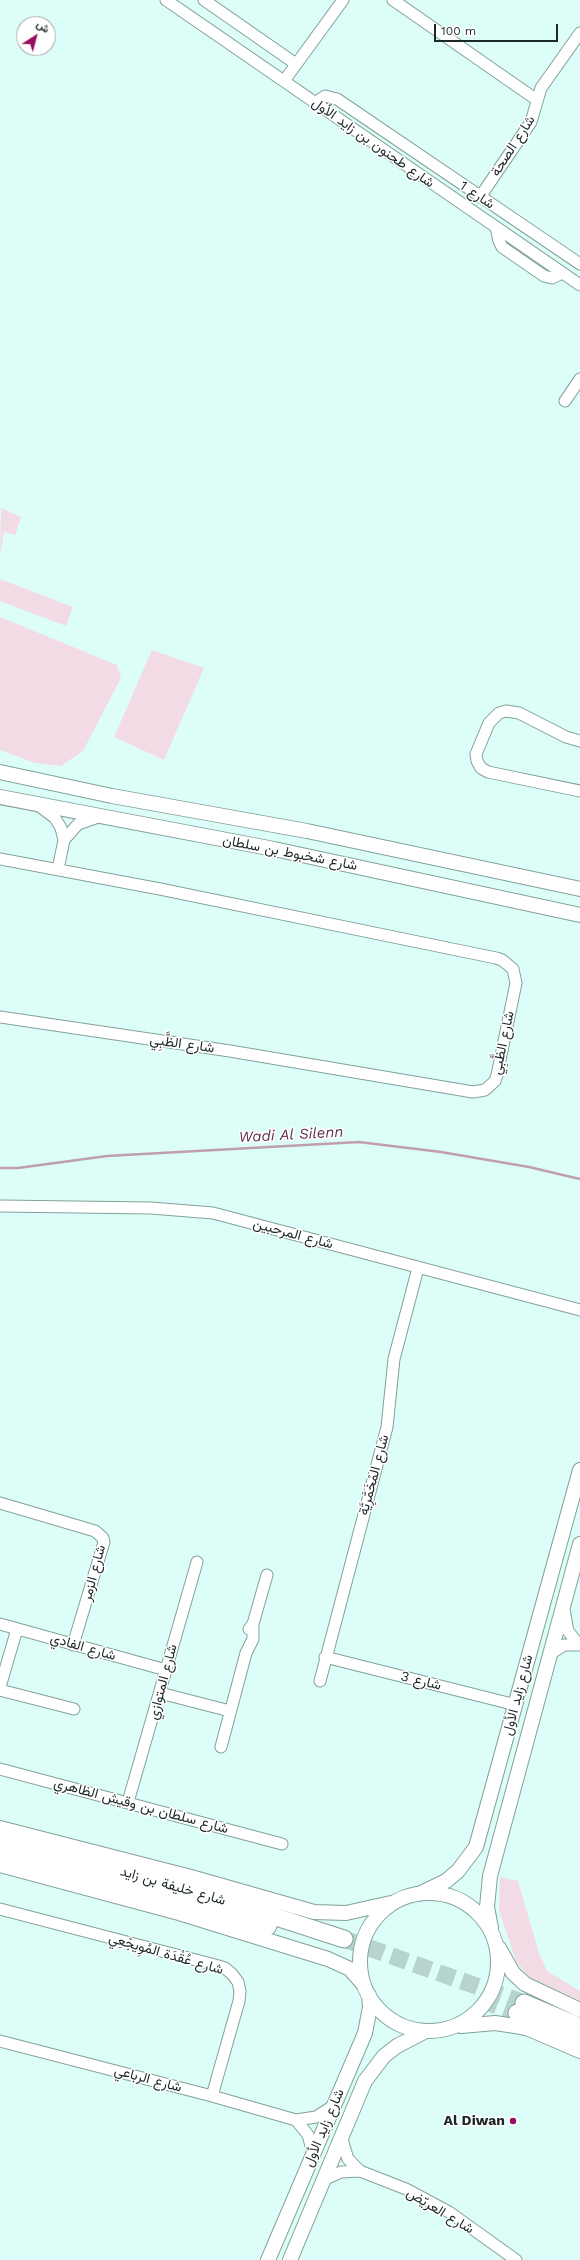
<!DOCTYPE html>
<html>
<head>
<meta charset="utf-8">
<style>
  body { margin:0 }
  #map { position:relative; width:580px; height:2260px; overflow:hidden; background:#ddfef8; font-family:"Work Sans",Vazirmatn,sans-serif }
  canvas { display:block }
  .north { position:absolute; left:16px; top:16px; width:40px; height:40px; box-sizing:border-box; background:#fff; border:1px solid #a4a9a8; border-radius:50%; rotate:36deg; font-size:11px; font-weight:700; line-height:16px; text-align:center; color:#1c2826 }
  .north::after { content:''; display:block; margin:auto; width:14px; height:18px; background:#970d62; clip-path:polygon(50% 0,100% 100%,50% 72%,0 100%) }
  .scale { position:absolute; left:434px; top:24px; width:124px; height:18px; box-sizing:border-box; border:2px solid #1c2826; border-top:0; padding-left:5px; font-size:12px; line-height:14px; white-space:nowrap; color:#1c2826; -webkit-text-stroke:3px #fff; paint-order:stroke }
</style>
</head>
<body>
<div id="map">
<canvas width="580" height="2260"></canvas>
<div class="north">ش</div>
<div class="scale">100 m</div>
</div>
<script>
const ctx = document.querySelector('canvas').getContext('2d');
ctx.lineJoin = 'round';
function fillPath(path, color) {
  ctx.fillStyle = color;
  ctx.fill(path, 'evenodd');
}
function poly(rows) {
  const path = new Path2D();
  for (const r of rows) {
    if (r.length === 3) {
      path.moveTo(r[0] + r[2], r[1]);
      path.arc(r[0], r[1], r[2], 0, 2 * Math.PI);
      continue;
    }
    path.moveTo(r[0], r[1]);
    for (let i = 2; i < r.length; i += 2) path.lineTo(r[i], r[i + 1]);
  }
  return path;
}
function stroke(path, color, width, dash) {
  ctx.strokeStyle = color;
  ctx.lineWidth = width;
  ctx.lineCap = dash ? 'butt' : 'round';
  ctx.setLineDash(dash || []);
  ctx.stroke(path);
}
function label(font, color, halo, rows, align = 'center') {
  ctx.font = font + ' "Work Sans",Vazirmatn,sans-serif';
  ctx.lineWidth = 3;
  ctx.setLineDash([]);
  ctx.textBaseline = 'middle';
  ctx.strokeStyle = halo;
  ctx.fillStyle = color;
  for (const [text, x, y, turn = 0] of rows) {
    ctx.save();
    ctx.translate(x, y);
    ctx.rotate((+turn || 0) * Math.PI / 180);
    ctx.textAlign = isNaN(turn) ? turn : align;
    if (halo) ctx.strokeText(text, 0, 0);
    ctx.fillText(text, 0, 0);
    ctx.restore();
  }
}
fillPath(poly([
  [1,508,21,517,15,535,4,532,0,556],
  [0,579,73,607,66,626,0,601],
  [0,617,117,665,121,678,83,751,61,766,35,763,0,750],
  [152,650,204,668,164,760,114,737],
  [500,1877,518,1881,539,1953,547,1971,580,1991,580,2001,529,1977,516,1961,499,1910]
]), '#f3dbe5');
stroke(poly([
  [0,1168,18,1168,107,1156,359,1142,441,1152,529,1167,580,1179]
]), '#c19ead', 2.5);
stroke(poly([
  [344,1939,524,2003],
  [481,2000,517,2013]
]), '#b6d3ce', 17, [17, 8]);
const minor = poly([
  [166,0,580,285],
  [204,0,296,64],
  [393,0,537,100],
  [284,81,343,0],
  [315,103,325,96,337,99,580,264],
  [480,197,531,122,541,88,580,33],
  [496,227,499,241,502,247,544,276,552,278,562,273],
  [565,401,580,379],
  [580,741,566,737,519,713,506,711,499,713,489,723,476,754,477,761,481,768,488,772,580,791],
  [38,805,55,818,61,828,64,840,58,869],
  [64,840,78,824,98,817],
  [0,859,160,889,496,958,502,960,513,969,516,983,497,1075,495,1081,485,1090,473,1092,230,1051,0,1017],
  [0,1206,151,1208,213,1213,580,1310],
  [0,1503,95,1531,103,1538,104,1542,73,1645],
  [564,1610,568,1631,579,1645],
  [0,1624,166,1670],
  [249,1629,253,1624,267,1575],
  [550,1654,564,1645,580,1645],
  [325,1657,516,1705],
  [320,1681,387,1427,394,1359,418,1268],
  [0,1687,17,1629],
  [0,1690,74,1709],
  [160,1693,230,1711],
  [221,1747,246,1653,253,1639,253,1624],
  [0,1769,282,1844],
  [128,1802,197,1562],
  [0,1909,215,1965,225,1968,232,1974,238,1982,240,1991,239,2001,212,2096],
  [0,2041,212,2096,296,2120,316,2117,333,2106],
  [296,2120,308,2135,313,2153],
  [342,2135,343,2143,348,2159,360,2171],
  [323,2180,341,2172,360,2171,406,2189,449,2212,516,2260]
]);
const major = poly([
  [0,772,112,796,307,831,580,889],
  [0,797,274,849,580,915],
  [0,1828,191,1877,314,1912,346,1913,391,1903],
  [0,1865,179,1913,328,1959,350,1969,363,1984],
  [429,1962,69],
  [419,1894,446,1881,458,1871,476,1847,580,1470],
  [491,1928,487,1907,490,1876,580,1544],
  [499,1948,513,1973,525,1984,580,2010],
  [461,2026,495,2023,515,2026,529,2029,580,2051],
  [268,2260,365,2033,370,2007,369,1995],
  [290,2260,365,2081,384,2056,397,2046,426,2031]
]);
const highway = poly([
  [0,1839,236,1904,344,1939],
  [0,1853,268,1926],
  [524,2003,574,2024],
  [517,2013,580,2039]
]);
stroke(minor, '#83a19b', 13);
stroke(major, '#83a19b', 16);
stroke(highway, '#83a19b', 19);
stroke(minor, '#fff', 11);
stroke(major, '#fff', 14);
stroke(highway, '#fff', 17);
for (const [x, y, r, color] of [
  [513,2121,4,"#970d62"]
]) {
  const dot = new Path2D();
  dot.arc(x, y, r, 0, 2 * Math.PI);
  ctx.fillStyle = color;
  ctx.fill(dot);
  stroke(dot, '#fff', 1.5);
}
label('14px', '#1c2826', '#fff', [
  ["شارع طحنون بن زايد الأول",373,143,35],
  ["شارع الصحة",513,146,-57],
  ["شارع 1",477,195,34],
  ["شارع شخبوط بن سلطان",290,853,11],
  ["شارع الظَّبِي",503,1043,-78],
  ["شارع الظَّبِي",182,1044,8],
  ["شارع المرحبين",293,1234,15],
  ["شارع المْخَمَّرِيَّة",374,1475,-75],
  ["شارع الزمر",94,1573,-75],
  ["شارع الفادي",83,1647,16],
  ["شارع 3",421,1681,14],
  ["شارع المتوازي",163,1682,-75],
  ["شارع زايد الأول",518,1695,-75],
  ["شارع سلطان بن وقيش الظاهري",141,1806,15],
  ["شارع خليفة بن زايد",173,1886,16],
  ["شارع عُقْدَة المُوِيجْعِي",166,1954,16],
  ["شارع الرباعي",148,2079,15],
  ["شارع زايد الأول",324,2128,-67],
  ["شارع العريّض",440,2211,31]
]);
label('bold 14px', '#1c2826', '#fff', [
  ["Al Diwan",505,2121]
], 'right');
label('italic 15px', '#603047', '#fff', [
  ["Wadi Al Silenn",291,1135,-3]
]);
</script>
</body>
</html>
